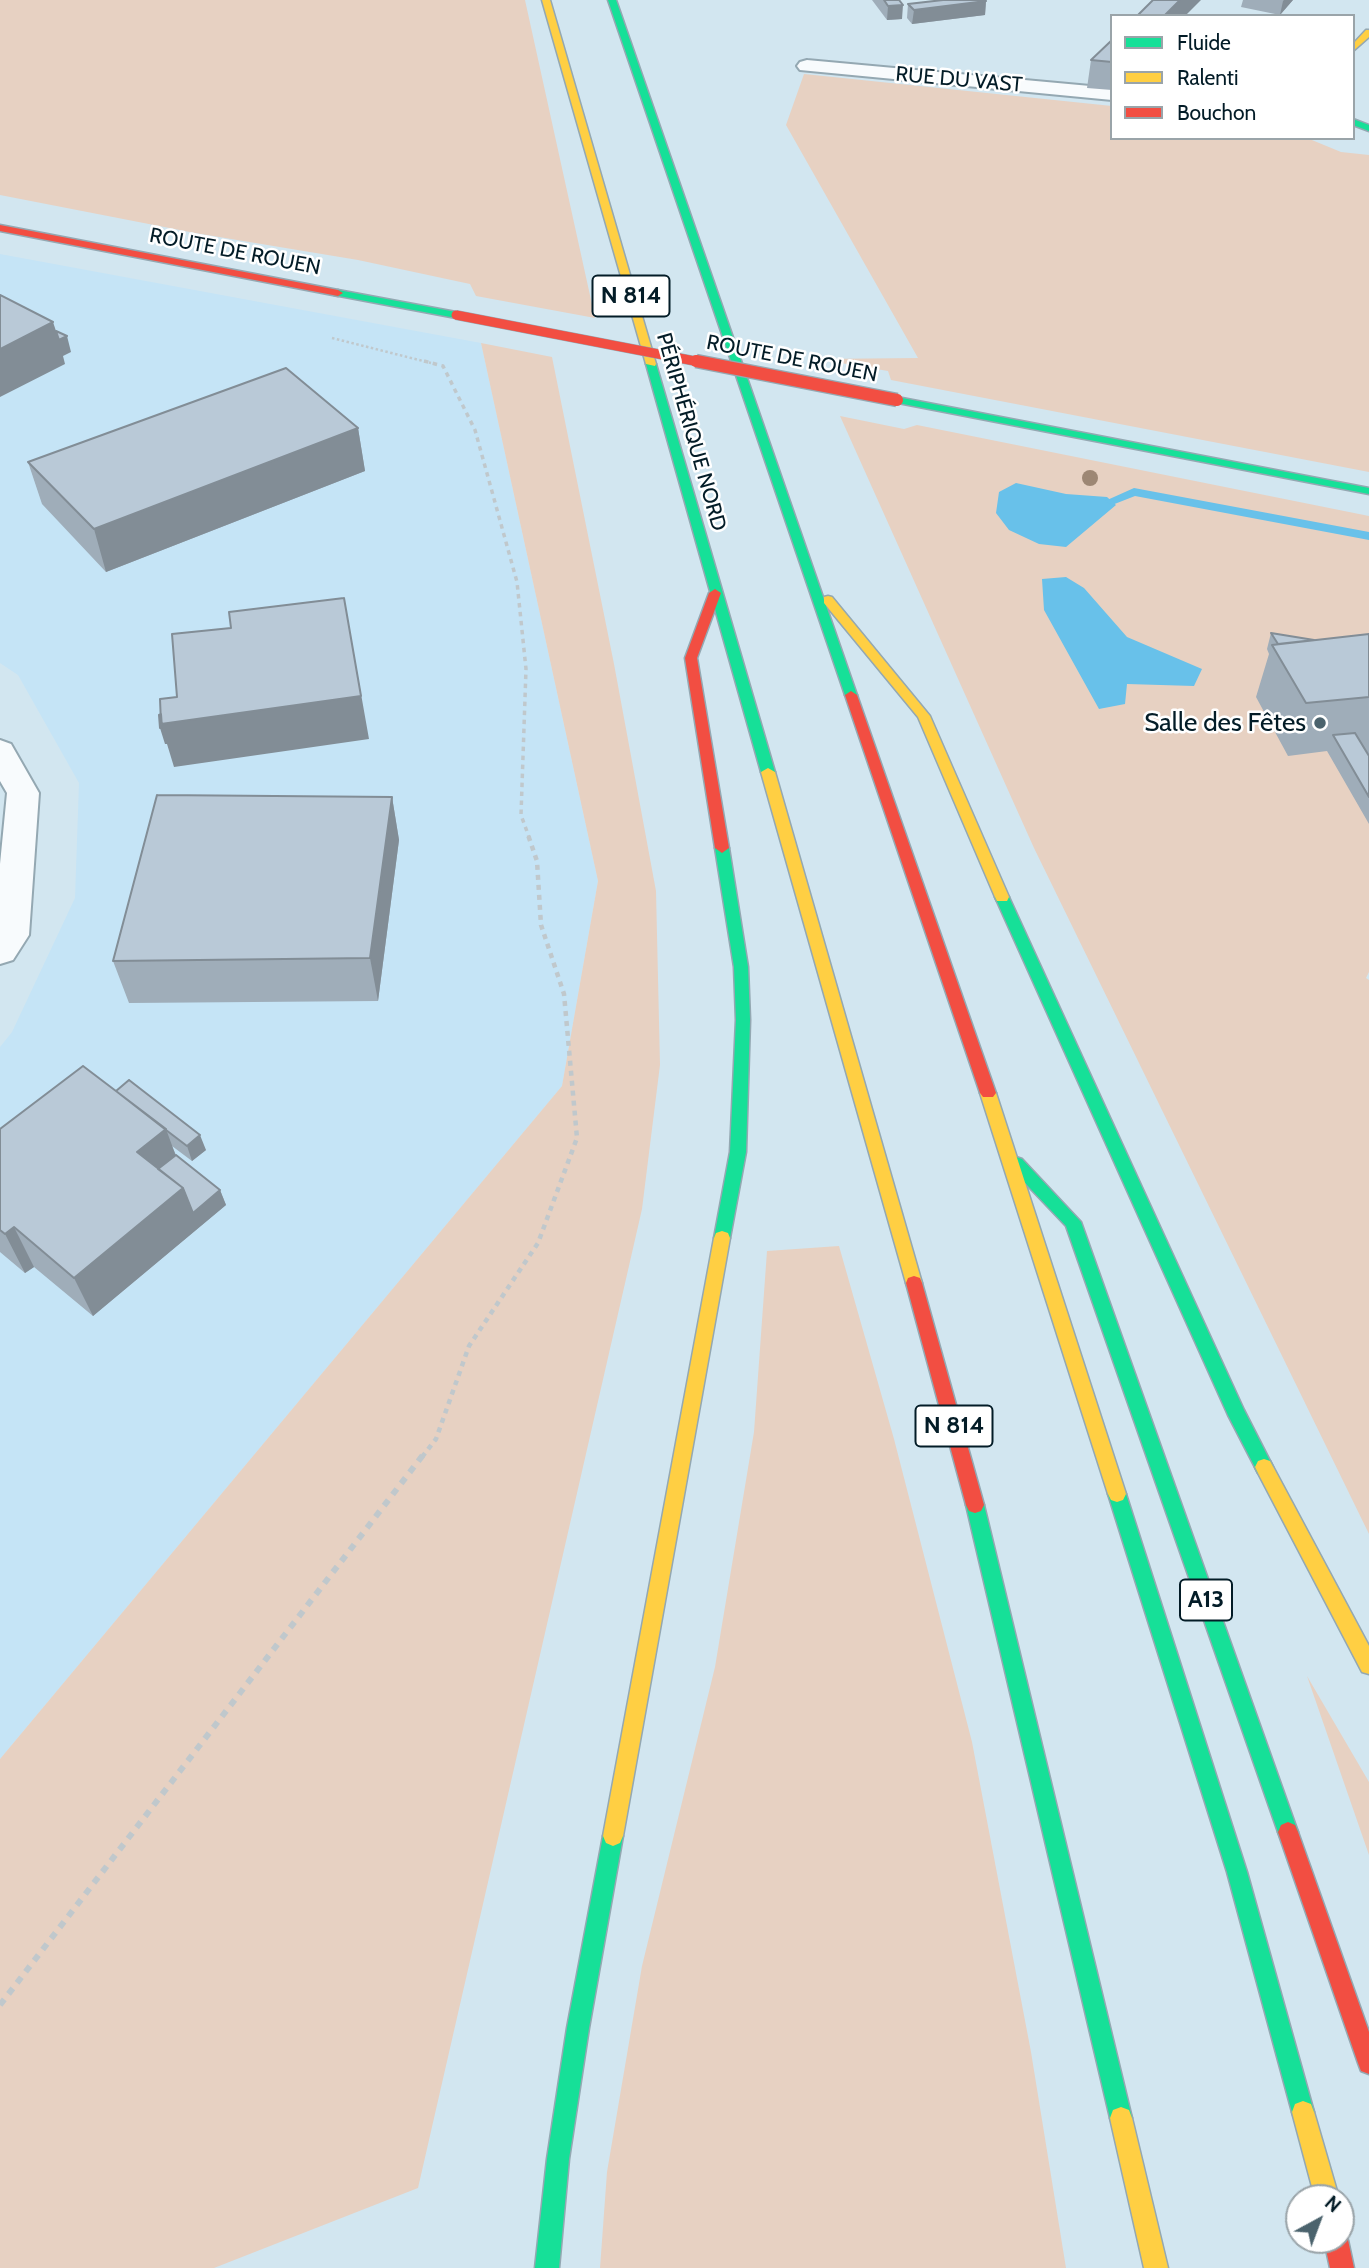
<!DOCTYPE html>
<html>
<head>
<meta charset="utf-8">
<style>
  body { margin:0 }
  #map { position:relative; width:1369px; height:2268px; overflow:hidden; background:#d2e6f0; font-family:Cabin,sans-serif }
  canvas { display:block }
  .legend { position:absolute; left:1110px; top:14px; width:245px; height:126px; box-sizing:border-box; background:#fff; border:2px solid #9aa4a9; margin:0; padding:9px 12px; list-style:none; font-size:21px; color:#031c27 }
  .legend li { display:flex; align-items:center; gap:14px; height:35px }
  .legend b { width:35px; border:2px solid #9aa4a9 }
  .north { position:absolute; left:1285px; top:2184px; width:70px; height:70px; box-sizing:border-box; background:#fff; border:2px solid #9aa4a9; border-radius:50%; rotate:41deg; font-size:19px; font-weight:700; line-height:28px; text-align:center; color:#031c27 }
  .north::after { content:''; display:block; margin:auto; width:24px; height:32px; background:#4b636d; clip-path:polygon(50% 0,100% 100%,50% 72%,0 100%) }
</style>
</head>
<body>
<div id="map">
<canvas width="1369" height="2268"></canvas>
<ul class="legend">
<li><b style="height:9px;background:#16e098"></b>Fluide</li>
<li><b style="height:9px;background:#ffcf43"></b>Ralenti</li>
<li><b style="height:9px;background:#f24e42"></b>Bouchon</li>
</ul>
<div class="north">N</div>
</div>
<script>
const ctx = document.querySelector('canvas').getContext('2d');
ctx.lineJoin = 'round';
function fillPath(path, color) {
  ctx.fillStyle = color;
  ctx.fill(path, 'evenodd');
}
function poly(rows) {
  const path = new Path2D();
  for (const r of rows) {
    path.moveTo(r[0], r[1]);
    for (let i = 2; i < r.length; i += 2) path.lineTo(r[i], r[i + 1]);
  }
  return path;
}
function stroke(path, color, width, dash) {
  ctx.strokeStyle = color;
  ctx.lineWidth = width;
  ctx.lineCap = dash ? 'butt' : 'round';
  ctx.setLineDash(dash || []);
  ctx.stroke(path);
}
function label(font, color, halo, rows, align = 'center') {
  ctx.font = font + ' Cabin,sans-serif';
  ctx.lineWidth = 5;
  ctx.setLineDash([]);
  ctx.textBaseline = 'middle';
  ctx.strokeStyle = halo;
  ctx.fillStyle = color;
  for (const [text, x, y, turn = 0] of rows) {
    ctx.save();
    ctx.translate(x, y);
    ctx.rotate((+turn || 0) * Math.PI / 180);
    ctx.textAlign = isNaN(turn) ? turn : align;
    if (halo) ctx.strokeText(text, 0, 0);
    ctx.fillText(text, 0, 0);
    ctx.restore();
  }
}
fillPath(poly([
  [0,254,481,343,598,881,562,1086,0,1759,0,1047,12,1032,75,898,79,783,18,675,0,663]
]), '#c5e4f6');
fillPath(poly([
  [0,0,525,0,595,318,476,296,470,284,358,260,195,233,0,195],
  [804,74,1112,106,1112,138,1307,138,1341,152,1369,155,1369,472,891,380,888,371,817,359,918,358,786,125],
  [481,343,552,357,614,664,656,891,660,1065,642,1209,418,2188,214,2268,0,2268,0,1759,562,1086,598,881],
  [840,416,904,429,917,425,1369,516,1369,972,1366,978,1369,980,1369,1534,1034,848],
  [839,1246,894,1439,972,1742,1031,2052,1066,2268,600,2268,607,2172,642,1966,715,1667,754,1432,767,1251],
  [1307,1676,1369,1782,1369,1855]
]), '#e7d1c2');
fillPath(poly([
  [1016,483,1066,494,1107,497,1116,505,1066,547,1039,544,1009,530,996,513,999,492],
  [1066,577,1084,588,1127,637,1202,669,1194,686,1127,684,1125,704,1099,709,1044,610,1042,579]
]), '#68c1ea');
fillPath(poly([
  [1134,488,1369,532,1369,540,1135,496,1112,505,1105,501,1134,488]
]), '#68c1ea');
const street = poly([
  [807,60,1112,88,1112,100,800,70,797,66,800,62,807,60],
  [0,740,11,744,39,793,29,935,13,960,0,964,0,864,7,793,0,781,0,740]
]);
const fast = poly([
  [608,0,616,0,857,695,856,698,851,699,845,695,608,0],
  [1353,119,1369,125,1369,131,1353,125,1353,119],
  [338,290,456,312,461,315,456,318,334,295,333,293,338,290],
  [647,362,656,364,775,772,773,775,768,776,761,772,646,364,647,362],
  [897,397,1369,488,1369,494,893,402,893,398,897,397],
  [722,843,729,848,748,967,750,1020,746,1152,730,1238,728,1243,722,1245,716,1243,714,1238,730,1152,736,1020,734,967,715,848,722,843],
  [1002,892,1009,897,1244,1410,1270,1461,1273,1467,1270,1473,1264,1475,1258,1473,1228,1415,995,897,1002,892],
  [1016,1157,1022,1159,1081,1222,1298,1832,1295,1839,1288,1842,1281,1839,1278,1832,1066,1226,1010,1167,1008,1163,1010,1159,1016,1157],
  [1117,1486,1123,1488,1126,1494,1247,1872,1314,2112,1311,2120,1303,2123,1295,2120,1292,2112,1227,1872,1108,1494,1111,1488,1117,1486],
  [975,1497,981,1499,984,1505,1132,2118,1129,2126,1121,2129,1113,2126,1110,2118,966,1505,969,1499,975,1497],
  [613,1826,620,1829,623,1836,589,2028,569,2159,559,2268,535,2268,547,2159,567,2028,603,1836,606,1829,613,1826]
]);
const slow = poly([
  [542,0,550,0,656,364,655,366,646,364,542,0],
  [1366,30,1369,30,1369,37,1353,51,1353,44,1366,30],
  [828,596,832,597,930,716,1009,897,1007,901,997,901,995,897,918,717,824,603,824,597,828,596],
  [768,768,775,772,922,1283,920,1288,914,1290,908,1288,906,1283,761,772,768,768],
  [988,1087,996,1093,1126,1494,1123,1500,1117,1502,1111,1500,1108,1494,980,1093,988,1087],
  [722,1231,728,1233,730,1238,623,1836,620,1843,613,1846,606,1843,603,1836,714,1238,716,1233,722,1231],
  [1264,1459,1270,1461,1369,1646,1369,1674,1362,1672,1258,1473,1255,1467,1258,1461,1264,1459],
  [1303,2101,1311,2104,1314,2112,1339,2198,1315,2198,1292,2112,1295,2104,1303,2101],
  [1121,2107,1129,2110,1132,2118,1168,2268,1144,2268,1110,2118,1113,2110,1121,2107]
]);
const jam = poly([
  [0,225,338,290,343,293,338,296,0,231,0,225],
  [715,589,721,593,697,658,729,848,722,853,715,848,685,658,709,593,715,589],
  [851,691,857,695,996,1093,993,1097,983,1097,980,1093,845,695,851,691],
  [914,1276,920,1278,922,1283,984,1505,981,1511,975,1513,969,1511,966,1505,906,1283,908,1278,914,1276],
  [1288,1822,1295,1825,1298,1832,1369,2032,1369,2074,1361,2071,1358,2063,1278,1832,1281,1825,1288,1822],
  [1341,2230,1348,2240,1354,2268,1330,2268,1324,2240,1341,2240,1341,2230]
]);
stroke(street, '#94a8b2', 4);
stroke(fast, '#94a8b2', 3);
stroke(slow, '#94a8b2', 3);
stroke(jam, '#94a8b2', 3);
stroke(poly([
  [332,338,431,363]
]), '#c0c8cc', 2.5, [2.5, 2.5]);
stroke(poly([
  [424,361,443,366,475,430,517,582,526,669,521,815,529,837]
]), '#c0c8cc', 3.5, [4.5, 4.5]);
stroke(poly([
  [422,1457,436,1439,469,1346,538,1243,577,1138,564,994,541,925,537,861,528,835]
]), '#c0c8cc', 4.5, [5, 5]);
stroke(poly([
  [0,2005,423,1455]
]), '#c0c8cc', 6, [7, 7]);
fillPath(street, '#f8fbfd');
fillPath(fast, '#16e098');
fillPath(slow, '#ffcf43');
fillPath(jam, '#f24e42');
const jamBridgeFar1 = poly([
  [456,315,705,363]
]);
const jamBridge = poly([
  [696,361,897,400]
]);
stroke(jamBridgeFar1, '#94a8b2', 10, []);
stroke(jamBridge, '#94a8b2', 15, []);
stroke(jamBridgeFar1, '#f24e42', 9);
stroke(jamBridge, '#f24e42', 12);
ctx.fillStyle = '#9d8774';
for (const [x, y] of [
  [1090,478]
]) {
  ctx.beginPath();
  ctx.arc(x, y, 8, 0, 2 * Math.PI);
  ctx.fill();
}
fillPath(poly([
  [872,0,899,0,902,19,887,20],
  [1243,0,1293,0,1280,15,1241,7],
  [986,1,985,15,912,24,907,18,908,4],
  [1112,40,1112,90,1087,88,1091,60],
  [358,428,365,471,106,572,42,504,28,462],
  [1271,633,1314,640,1369,634,1369,824,1327,751,1288,756,1256,697,1269,654,1267,649],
  [392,797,399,840,378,1001,129,1003,113,961],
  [116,1091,206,1150,192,1161,172,1146,176,1155,220,1190,226,1205,93,1316,34,1267,25,1273,0,1252,0,1129]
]), '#9fadb9');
fillPath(poly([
  [1180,0,1201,0,1185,16,1164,16],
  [1284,0,1293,0,1280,15,1283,1],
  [986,1,985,15,912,24,914,10],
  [903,5,902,19,887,20,888,6],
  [53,322,59,340,67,336,71,352,63,356,65,364,0,397,0,349],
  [358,428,365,471,106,572,94,529],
  [344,598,369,739,174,767,167,744,165,744,160,728,161,724],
  [392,797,399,840,378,1001,370,958],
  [166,1129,181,1170,147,1178,137,1152],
  [200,1135,206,1150,192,1161,187,1146],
  [183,1188,220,1190,226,1205,93,1316,74,1278],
  [14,1227,34,1267,25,1273,5,1234]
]), '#828d96');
const building = poly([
  [884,0,899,0,903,5,888,6,884,0],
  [943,0,985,0,986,1,914,10,908,4,943,0],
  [1153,0,1180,0,1164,16,1137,16,1153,0],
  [1112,40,1112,62,1091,60,1112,40],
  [0,295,53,322,0,349,0,295],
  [56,331,67,336,59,340,56,331],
  [286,368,358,428,94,529,28,462,286,368],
  [344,598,361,696,161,724,160,699,177,697,172,634,231,628,229,612,344,598],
  [1271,633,1314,640,1278,644,1271,633],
  [1369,634,1369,697,1306,703,1272,645,1369,634],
  [161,714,162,728,160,728,159,715,161,714],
  [1355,733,1369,756,1369,797,1333,735,1355,733],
  [157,795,392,797,370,958,113,961,157,795],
  [83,1066,166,1129,137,1152,183,1188,74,1278,14,1227,5,1234,0,1230,0,1129,83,1066],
  [129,1080,200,1135,187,1146,166,1130,116,1091,129,1080],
  [176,1155,220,1190,193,1213,183,1188,158,1169,176,1155]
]);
fillPath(building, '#b9c9d7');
stroke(building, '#828d96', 2);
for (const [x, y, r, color] of [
  [1320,723,7,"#4b636d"]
]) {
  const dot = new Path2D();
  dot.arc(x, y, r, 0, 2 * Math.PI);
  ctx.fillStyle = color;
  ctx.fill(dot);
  stroke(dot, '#fff', 2.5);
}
label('21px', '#031c27', '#fff', [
  ["RUE DU VAST",959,80,5],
  ["ROUTE DE ROUEN",235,252,11],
  ["ROUTE DE ROUEN",792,359,11],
  ["PÉRIPHÉRIQUE NORD",691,432,74]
]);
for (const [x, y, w] of [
  [631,296,77],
  [954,1426,77],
  [1206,1600,52]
]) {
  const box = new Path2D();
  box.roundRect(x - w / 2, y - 20.5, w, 41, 5);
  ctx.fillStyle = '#fff';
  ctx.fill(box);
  stroke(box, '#031c27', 2);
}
label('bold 24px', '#031c27', null, [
  ["N 814",631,296],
  ["N 814",954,1426],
  ["A13",1206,1600]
]);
label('26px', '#031c27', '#fff', [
  ["Salle des Fêtes",1306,723]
], 'right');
</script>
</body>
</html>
